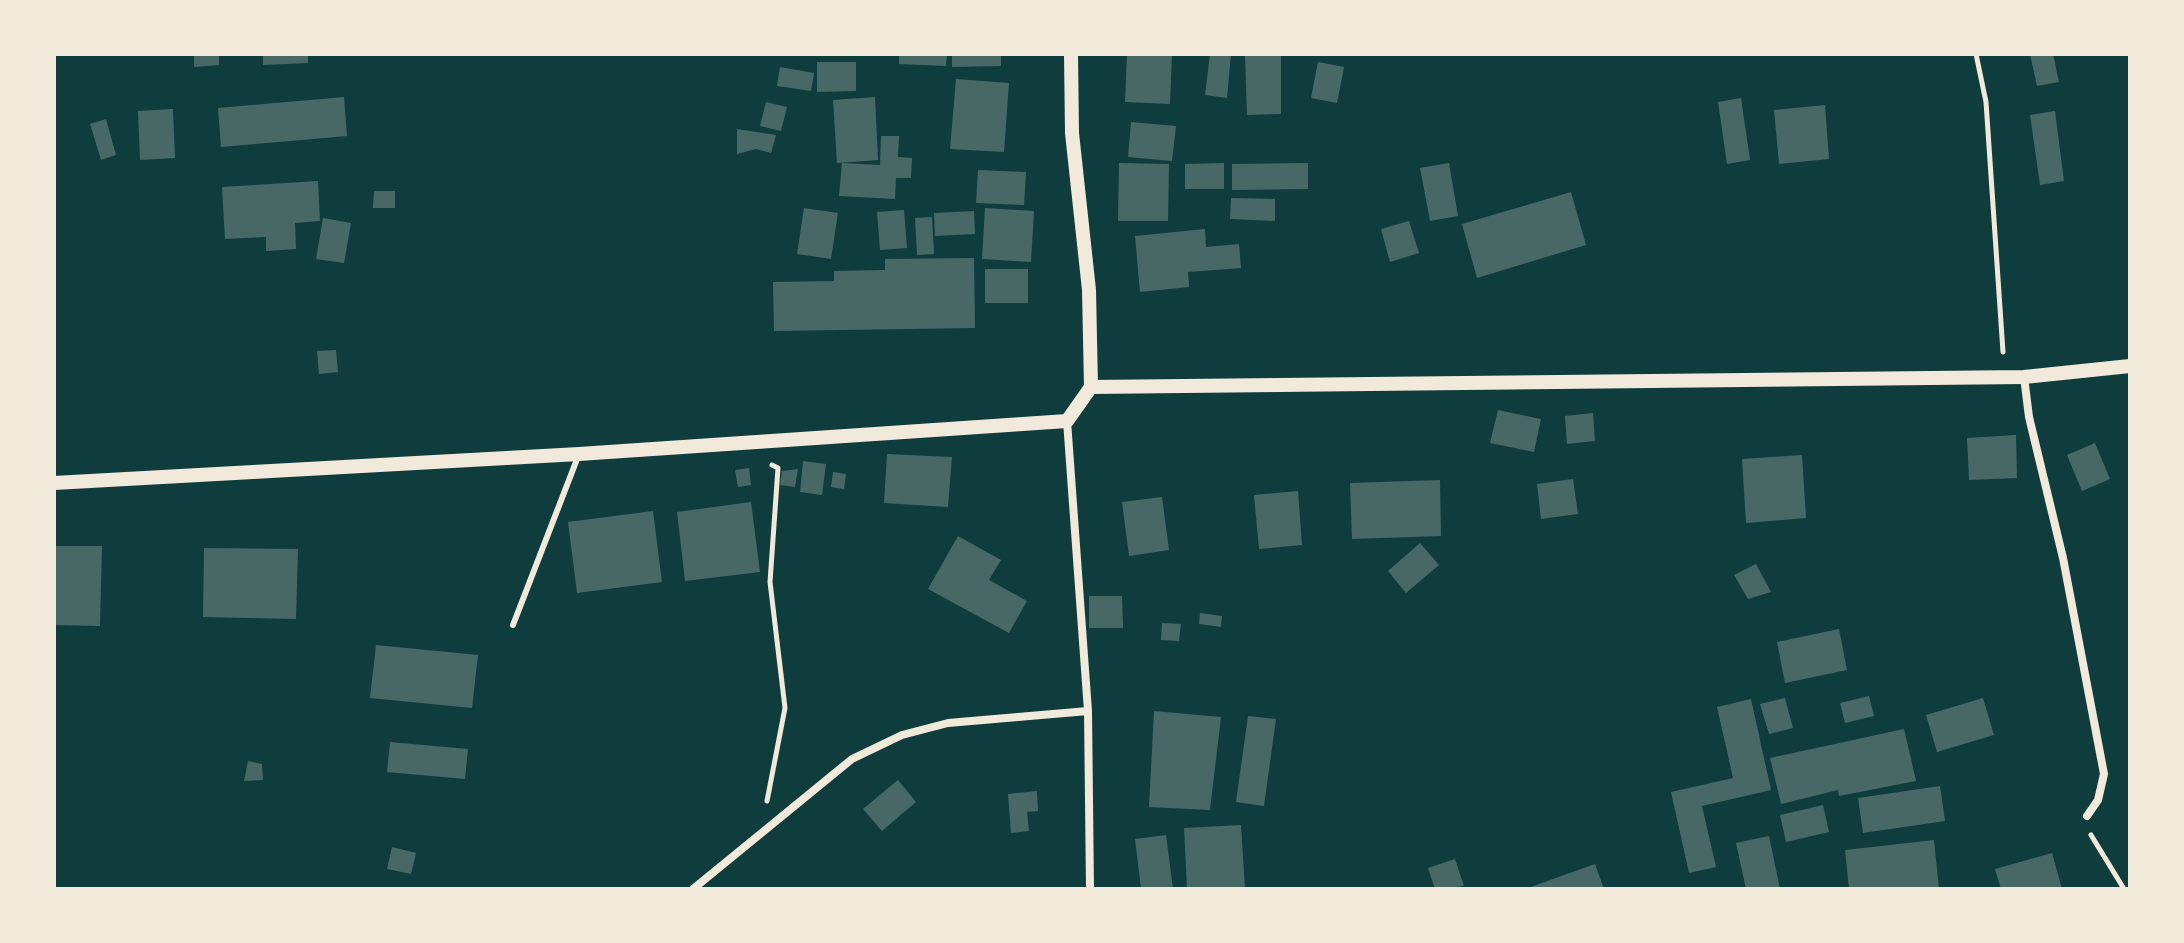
<!DOCTYPE html>
<html>
<head>
<meta charset="utf-8">
<style>
  body { margin:0 }
  #map { position:relative; width:2184px; height:943px; overflow:hidden; background:#0f3d3e; font-family:"PT Serif",serif }
  canvas { display:block }
  .frame { position:absolute; inset:0; border:56px solid #f1e9da; pointer-events:none }
</style>
</head>
<body>
<div id="map">
<canvas width="2184" height="943"></canvas>
<div class="frame"></div>
</div>
<script>
const ctx = document.querySelector('canvas').getContext('2d');
ctx.lineJoin = 'round';
function fillPath(path, color) {
  ctx.fillStyle = color;
  ctx.fill(path, 'evenodd');
}
function poly(rows) {
  const path = new Path2D();
  for (const r of rows) {
    path.moveTo(r[0], r[1]);
    for (let i = 2; i < r.length; i += 2) path.lineTo(r[i], r[i + 1]);
  }
  return path;
}
function stroke(path, color, width, dash) {
  ctx.strokeStyle = color;
  ctx.lineWidth = width;
  ctx.lineCap = dash ? 'butt' : 'round';
  ctx.setLineDash(dash || []);
  ctx.stroke(path);
}
fillPath(poly([
  [194,54,219,54,219,65,194,67],
  [263,54,308,54,308,63,263,65],
  [899,54,947,54,946,66,899,64],
  [952,54,1001,54,1001,66,952,67],
  [1127,54,1172,54,1170,104,1125,102],
  [1210,54,1231,54,1227,98,1205,95],
  [2030,54,2053,54,2059,82,2037,86],
  [1281,55,1281,114,1247,115,1245,56],
  [817,62,856,62,856,91,817,92],
  [1318,62,1344,67,1337,103,1311,98],
  [780,67,814,73,811,91,777,86],
  [956,79,1009,83,1004,152,950,149],
  [344,97,347,136,221,147,218,108],
  [875,97,878,160,837,163,833,100],
  [1741,98,1750,160,1727,164,1718,102],
  [766,102,787,107,781,131,760,126],
  [1825,105,1829,159,1779,164,1774,110],
  [173,109,175,158,140,160,138,111],
  [2055,111,2064,181,2040,185,2030,115],
  [106,119,116,155,101,160,90,124],
  [1131,122,1176,126,1172,161,1128,157],
  [737,129,776,135,771,153,756,149,737,154],
  [881,136,899,136,898,157,912,158,911,178,896,178,895,199,839,196,842,163,880,165],
  [1119,163,1169,164,1168,221,1118,221],
  [1224,163,1224,189,1185,189,1185,164],
  [1308,163,1308,189,1232,190,1232,164],
  [1449,163,1458,216,1430,221,1420,168],
  [978,170,1026,172,1024,205,976,203],
  [318,181,320,221,295,223,296,249,266,251,266,237,225,239,222,187],
  [374,191,395,191,395,208,373,208],
  [1571,192,1586,245,1477,278,1462,224],
  [1231,198,1275,199,1275,221,1230,219],
  [804,208,838,213,831,259,797,254],
  [985,208,1034,211,1031,262,982,259],
  [904,210,907,248,880,250,877,212],
  [974,211,975,234,935,236,934,213],
  [932,217,934,254,917,255,915,218],
  [323,218,351,223,344,263,316,259],
  [1409,221,1419,253,1390,262,1381,229],
  [1205,229,1206,247,1239,244,1241,268,1188,272,1189,287,1140,292,1135,236],
  [974,258,975,328,774,331,773,282,834,281,834,271,885,270,885,259],
  [985,269,1028,269,1028,303,985,303],
  [336,350,338,372,319,374,317,351],
  [1498,410,1541,419,1534,452,1490,443],
  [1593,413,1595,441,1567,444,1565,416],
  [2016,435,2017,478,1969,480,1967,438],
  [2095,443,2110,479,2082,491,2067,455],
  [887,454,952,457,948,507,884,503],
  [1802,455,1806,518,1746,523,1742,459],
  [803,461,826,464,822,495,800,492],
  [749,468,751,485,738,487,735,470],
  [798,469,795,487,780,485,782,471],
  [833,472,846,474,844,489,831,487],
  [1573,479,1578,514,1541,519,1537,484],
  [1440,480,1441,536,1352,539,1350,483],
  [1298,491,1302,545,1259,549,1254,495],
  [1162,497,1169,550,1129,556,1122,502],
  [751,502,760,572,685,581,677,512],
  [653,511,662,582,577,593,568,522],
  [958,536,1001,560,989,580,1027,601,1009,633,928,589],
  [1420,543,1439,565,1406,593,1388,571],
  [54,546,102,546,100,626,54,625],
  [204,548,298,549,296,619,203,617],
  [1756,564,1771,592,1748,599,1734,575],
  [1089,596,1122,596,1123,628,1089,628],
  [1200,613,1222,616,1221,627,1199,624],
  [1162,623,1181,624,1179,641,1161,640],
  [1839,629,1847,670,1785,683,1777,642],
  [376,645,478,655,472,708,370,698],
  [1869,696,1874,716,1845,723,1840,703],
  [1785,698,1793,728,1769,734,1760,704],
  [1983,698,1994,735,1937,752,1926,715],
  [1751,699,1771,790,1702,806,1716,867,1689,873,1671,792,1733,778,1717,707],
  [1154,711,1221,717,1210,810,1149,807],
  [1248,716,1276,719,1264,806,1236,802],
  [1904,729,1916,781,1839,796,1838,790,1781,804,1770,758],
  [390,742,468,749,465,779,387,772],
  [248,761,262,764,263,780,244,781],
  [898,780,916,802,882,831,863,809],
  [1940,786,1945,821,1863,833,1858,798],
  [1037,791,1038,811,1027,812,1029,831,1011,833,1008,794],
  [1823,805,1829,832,1786,842,1780,815],
  [1241,825,1245,889,1187,889,1184,828],
  [1166,835,1173,889,1141,889,1135,839],
  [1769,836,1780,889,1746,889,1736,843],
  [1934,840,1939,889,1849,889,1845,850],
  [392,847,416,853,411,874,387,869],
  [2052,853,2062,889,2001,889,1995,869],
  [1455,859,1464,886,1435,889,1428,868],
  [1595,864,1604,889,1525,889]
]), '#486865');
stroke(poly([
  [1976,54,1986,102,2003,352],
  [767,801,785,708,770,582,778,468,772,465],
  [2091,835,2124,889]
]), '#f1e9da', 5);
stroke(poly([
  [513,625,579,454]
]), '#f1e9da', 6);
stroke(poly([
  [2024,377,2029,417,2063,558,2104,774,2098,800,2087,816],
  [1067,421,1088,711,1090,889],
  [693,889,852,759,902,735,948,723,1088,711]
]), '#f1e9da', 8);
stroke(poly([
  [1071,54,1072,133,1089,290,1091,387],
  [54,483,579,454,1067,421,1091,387,2024,377,2130,366]
]), '#f1e9da', 14);
</script>
</body>
</html>
